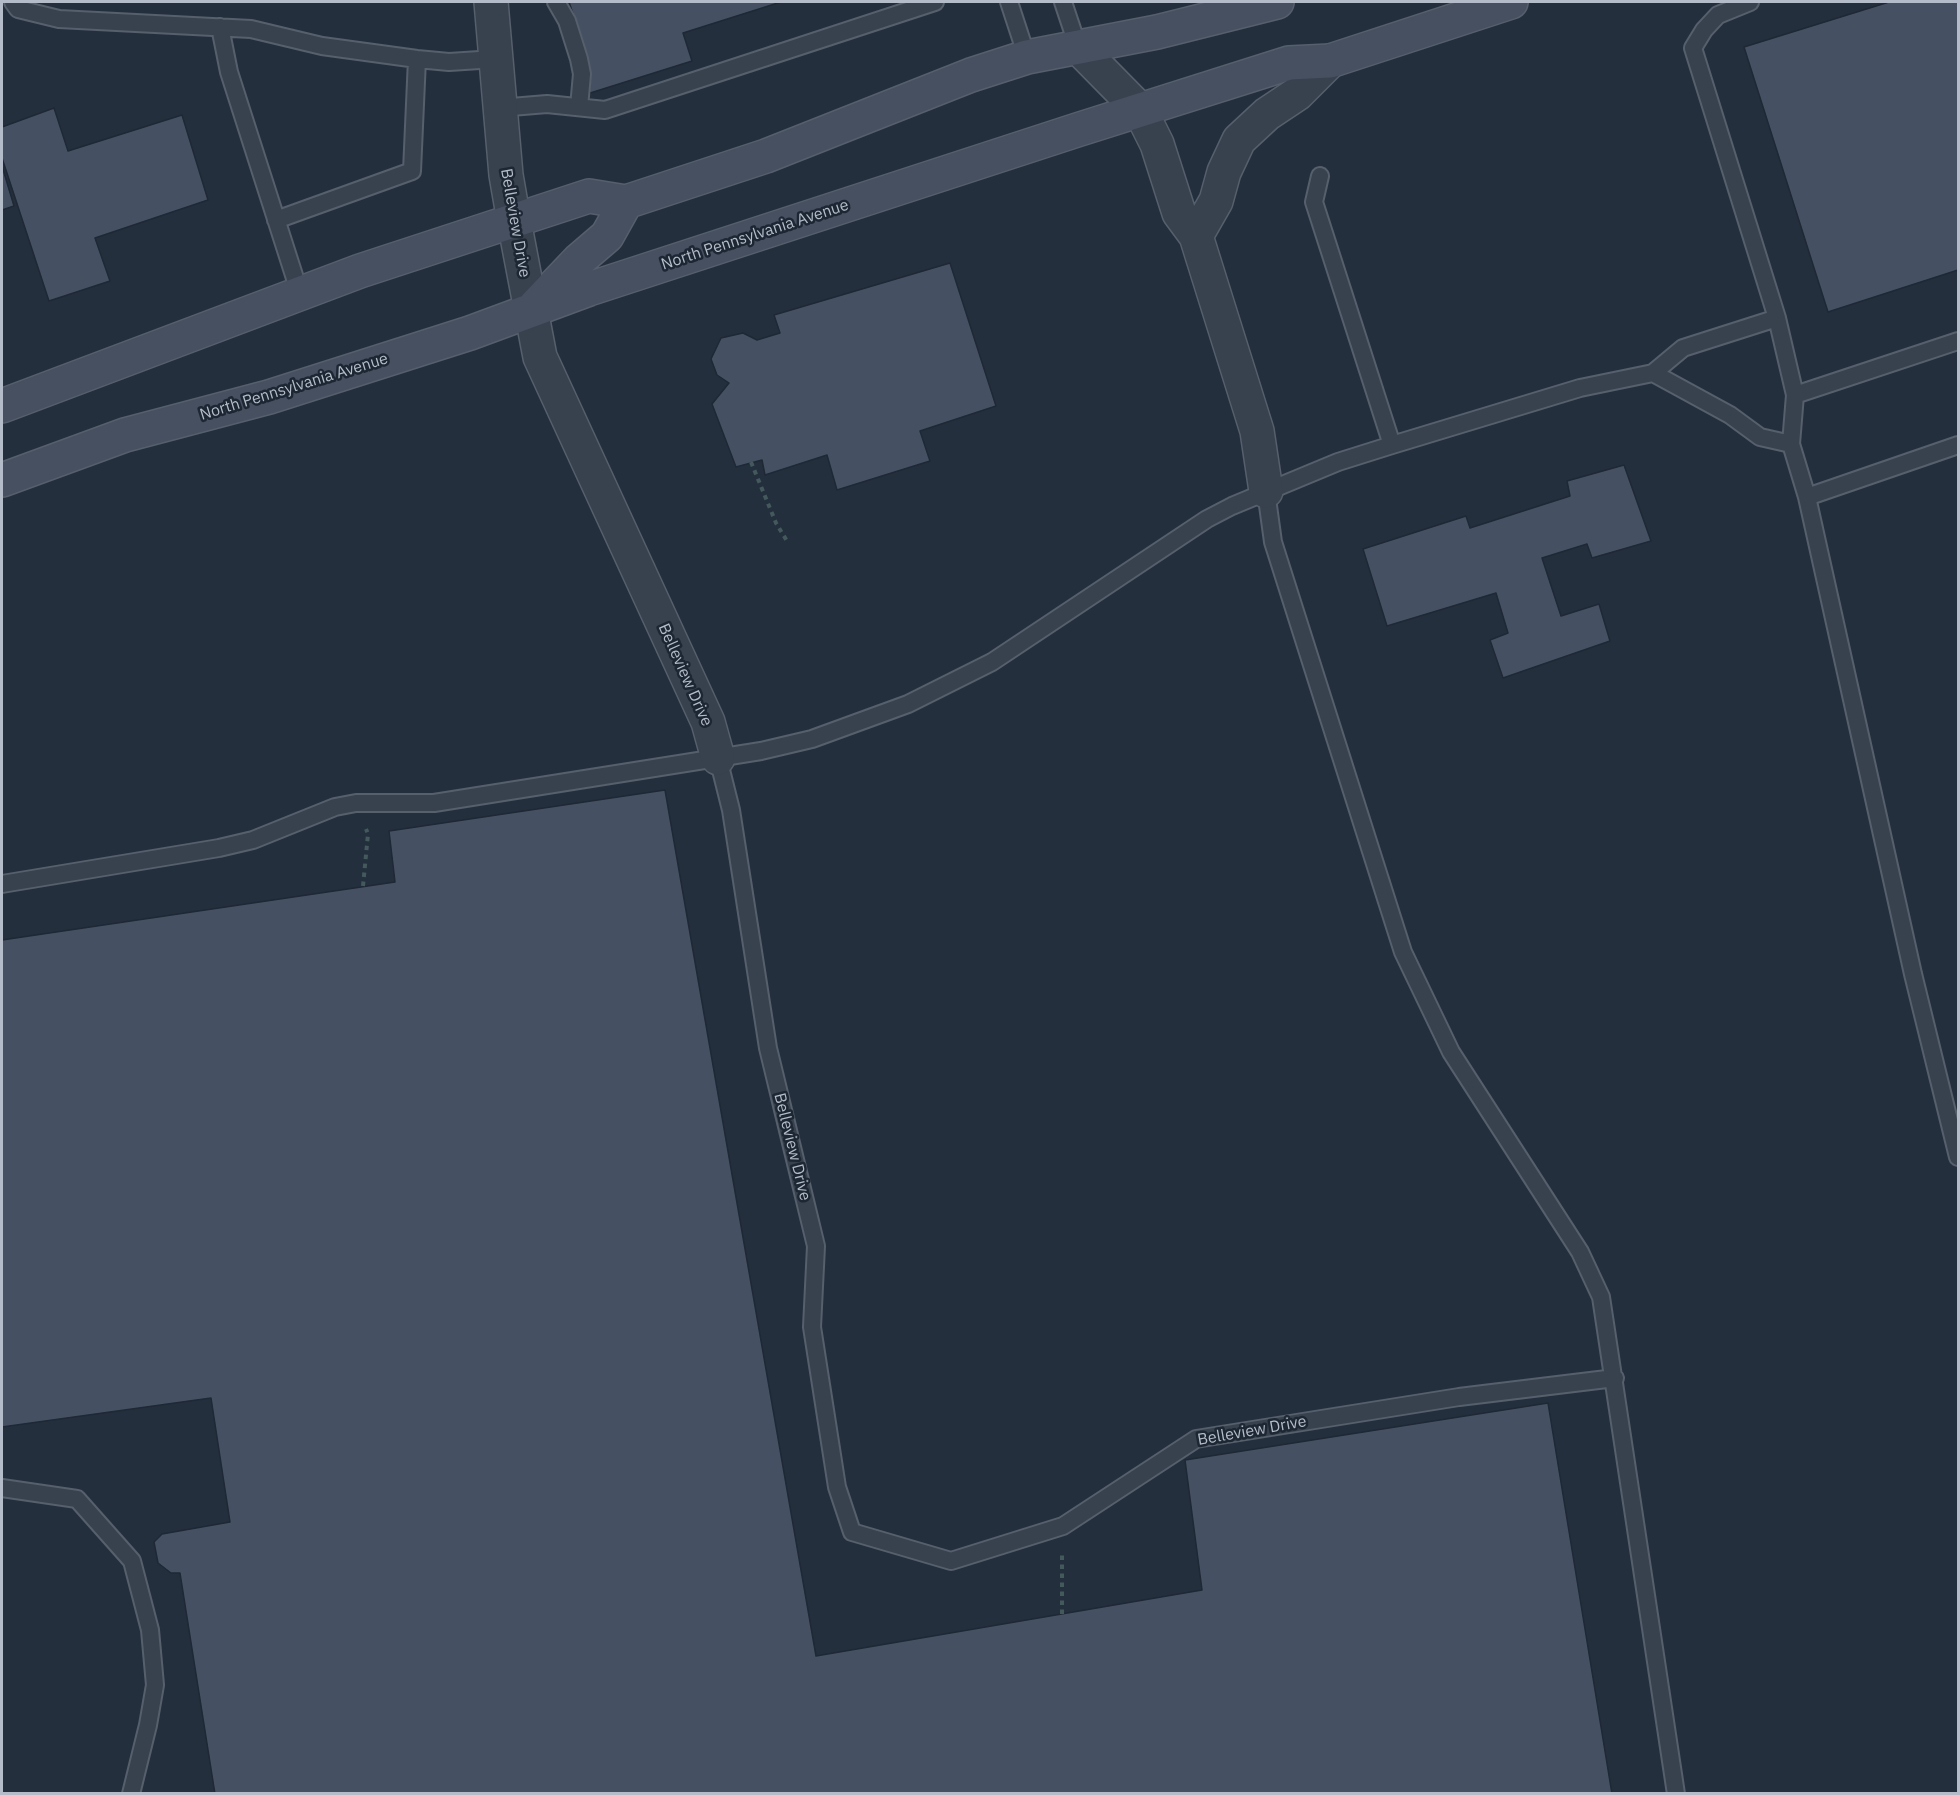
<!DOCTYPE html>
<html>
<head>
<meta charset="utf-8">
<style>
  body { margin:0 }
  #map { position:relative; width:1960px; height:1795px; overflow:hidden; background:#242f3e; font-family:"IBM Plex Sans",sans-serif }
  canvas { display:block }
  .frame { position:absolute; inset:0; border:3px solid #b4bcc9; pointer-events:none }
</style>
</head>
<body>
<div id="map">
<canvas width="1960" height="1795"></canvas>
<div class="frame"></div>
</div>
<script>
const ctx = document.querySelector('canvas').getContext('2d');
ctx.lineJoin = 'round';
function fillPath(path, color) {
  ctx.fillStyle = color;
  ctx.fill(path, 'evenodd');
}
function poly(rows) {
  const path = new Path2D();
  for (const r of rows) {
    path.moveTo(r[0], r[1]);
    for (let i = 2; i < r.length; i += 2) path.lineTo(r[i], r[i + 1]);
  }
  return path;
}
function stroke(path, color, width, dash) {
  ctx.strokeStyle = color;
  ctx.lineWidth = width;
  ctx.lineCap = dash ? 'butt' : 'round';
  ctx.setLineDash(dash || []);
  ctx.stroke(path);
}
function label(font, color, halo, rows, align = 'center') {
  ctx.font = font + ' "IBM Plex Sans",sans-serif';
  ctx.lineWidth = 5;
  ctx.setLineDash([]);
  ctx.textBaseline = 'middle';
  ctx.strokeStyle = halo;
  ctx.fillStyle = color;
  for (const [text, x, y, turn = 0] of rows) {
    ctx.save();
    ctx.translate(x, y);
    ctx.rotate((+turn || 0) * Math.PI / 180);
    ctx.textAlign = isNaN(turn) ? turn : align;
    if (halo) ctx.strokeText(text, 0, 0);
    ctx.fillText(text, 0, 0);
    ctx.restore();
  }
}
const building = poly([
  [569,2,781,2,683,33,692,61,587,94,578,28,569,2],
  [1889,2,1958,2,1958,270,1828,312,1744,47,1889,2],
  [54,108,68,151,182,115,208,200,95,238,110,281,49,301,2,158,2,127,54,108],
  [2,166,14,206,2,210,2,166],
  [950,263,996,406,920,431,930,461,837,490,827,455,765,475,762,460,736,467,712,404,729,383,717,375,711,359,721,338,743,333,757,340,780,333,774,315,950,263],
  [1624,465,1651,541,1592,558,1587,544,1542,558,1561,616,1599,604,1610,641,1503,678,1490,640,1508,633,1496,593,1387,626,1363,549,1466,516,1470,528,1570,496,1567,481,1624,465],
  [665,790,816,1656,1202,1590,1185,1460,1548,1403,1612,1794,215,1794,180,1573,171,1573,158,1563,154,1542,162,1534,230,1522,211,1398,2,1427,2,940,395,882,389,831,665,790]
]);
fillPath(building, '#455162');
stroke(building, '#1f2835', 1.5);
const service = poly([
  [13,2,18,9,59,19,251,29,322,46,417,59,449,62,495,59],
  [556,2,567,21,579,59,582,74,579,107],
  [1009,2,1027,57],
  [1063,2,1078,47],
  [1750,2,1718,15,1704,30,1693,48,1777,318,1795,395,1791,444],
  [220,27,229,72,300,294],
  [499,108,547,104,605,110,935,2],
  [1320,176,1314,202,1392,445],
  [276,220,412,171,417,59],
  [1653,373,1683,348,1777,318],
  [1795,395,1958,341],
  [1266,491,1273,542,1403,952,1451,1052,1580,1252,1601,1297,1676,1794],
  [1807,497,1958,445],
  [718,758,731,810,768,1048,816,1246,812,1327,837,1487,852,1532,951,1561,1063,1526,1196,1439,1459,1397,1615,1378],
  [2,884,219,848,253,840,335,807,356,803,434,803,761,751,812,739,908,704,992,662,1207,519,1232,506,1338,462,1392,445,1580,388,1653,373,1730,415,1760,437,1791,444,1807,497,1913,974,1958,1157],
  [2,1488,77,1499,132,1561,150,1630,155,1685,148,1725,131,1794]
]);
const minor = poly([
  [491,2,506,175,514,221]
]);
const tertiary = poly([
  [1078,47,1140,110,1157,144,1179,213,1196,236,1257,431,1266,491],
  [514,221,540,357,708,722,718,758],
  [1196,236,1216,201,1224,172,1239,140,1267,114,1297,94,1330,61]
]);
const secondary = poly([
  [535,306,579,260,607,236,626,202],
  [2,406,360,271,589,196,626,202,766,156,971,75,1027,57,1157,32,1277,2],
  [2,480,125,435,269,397,470,333,589,289,1077,130,1289,63,1330,61,1511,2]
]);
stroke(service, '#565f6c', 20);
stroke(minor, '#565f6c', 36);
stroke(tertiary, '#565f6c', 36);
stroke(secondary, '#565f6c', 36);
stroke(poly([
  [751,462,776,523,787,541],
  [363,886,368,834,366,829],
  [1062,1614,1062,1554]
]), '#44595c', 4, [4.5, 4.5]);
stroke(service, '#38414e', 16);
stroke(minor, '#38414e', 33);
stroke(tertiary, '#38414e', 33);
stroke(secondary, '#465061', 33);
label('16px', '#b4bcc9', '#1d2633', [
  ["Belleview Drive",515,223,80],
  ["North Pennsylvania Avenue",755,235,-18],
  ["North Pennsylvania Avenue",294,387,-17],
  ["Belleview Drive",685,675,66],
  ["Belleview Drive",792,1147,76],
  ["Belleview Drive",1252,1431,-10]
]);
</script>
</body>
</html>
